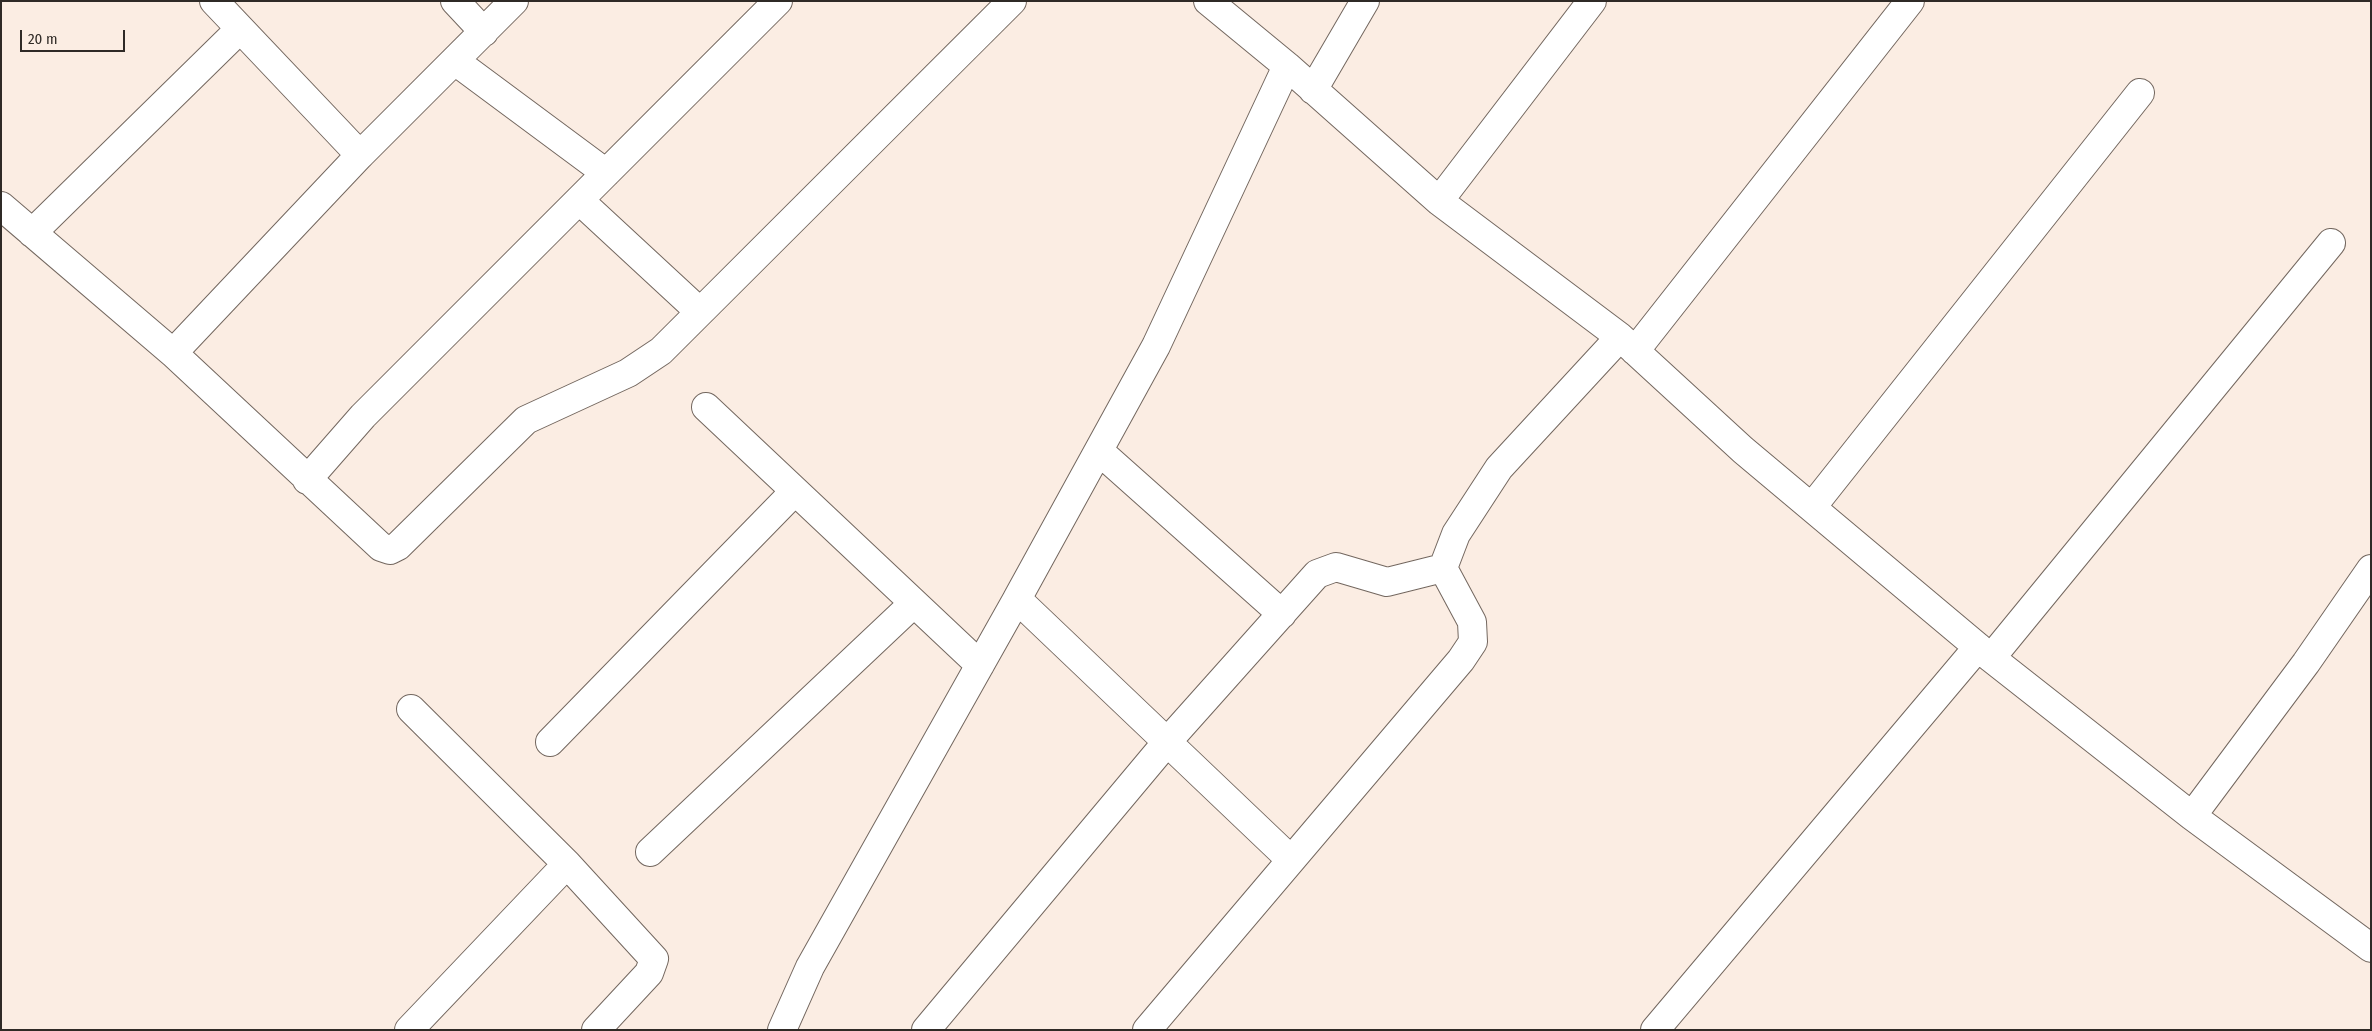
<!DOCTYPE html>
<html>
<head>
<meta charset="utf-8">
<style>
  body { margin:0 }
  #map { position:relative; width:2372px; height:1031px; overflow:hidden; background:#fbede3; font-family:"Fira Sans Condensed",sans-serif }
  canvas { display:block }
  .frame { position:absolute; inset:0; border:2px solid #2f2a26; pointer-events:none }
  .scale { position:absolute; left:20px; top:30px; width:105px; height:22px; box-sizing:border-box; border:2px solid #2f2a26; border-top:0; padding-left:6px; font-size:15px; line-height:18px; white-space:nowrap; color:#2f2a26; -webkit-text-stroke:4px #fbede3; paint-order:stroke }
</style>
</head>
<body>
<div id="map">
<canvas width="2372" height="1031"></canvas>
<div class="frame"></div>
<div class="scale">20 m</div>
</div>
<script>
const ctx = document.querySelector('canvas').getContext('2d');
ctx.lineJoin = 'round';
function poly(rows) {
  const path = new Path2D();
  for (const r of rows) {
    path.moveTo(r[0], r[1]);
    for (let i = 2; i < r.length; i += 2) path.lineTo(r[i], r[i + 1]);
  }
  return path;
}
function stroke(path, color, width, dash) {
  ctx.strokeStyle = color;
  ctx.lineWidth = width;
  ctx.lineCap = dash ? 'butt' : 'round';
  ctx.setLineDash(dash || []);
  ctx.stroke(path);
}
const street = poly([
  [214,1,360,155],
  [455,1,484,32],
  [1208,1,1287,66,1439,201,1620,337,1743,450,1991,658,2192,816,2371,948],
  [455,61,606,173],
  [1287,66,1156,346,1017,599,1290,859],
  [1313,90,1365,1],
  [579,200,700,312],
  [1439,201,1592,1],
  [1,206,173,353,360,155,514,1],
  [32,233,240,29],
  [1635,351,1910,1],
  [173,353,381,547,390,550,398,546,526,420,628,373,661,351,1012,1],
  [706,407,980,665],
  [1099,451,1282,614],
  [307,480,363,416,778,1],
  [1812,507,2140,93],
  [1991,658,2331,243],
  [411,709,567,864,654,959,649,973,596,1030],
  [550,742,795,491],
  [2192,816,2306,663,2371,569],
  [650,852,914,603],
  [409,1030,567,864],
  [782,1030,810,967,1017,599],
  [926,1030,1167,742,1317,574,1336,567,1387,582,1443,568],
  [1147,1030,1461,660,1473,642,1472,622,1443,568,1456,534,1499,468,1620,337],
  [1655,1030,1978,647]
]);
stroke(street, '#73675f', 30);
stroke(street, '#fff', 28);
</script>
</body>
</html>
